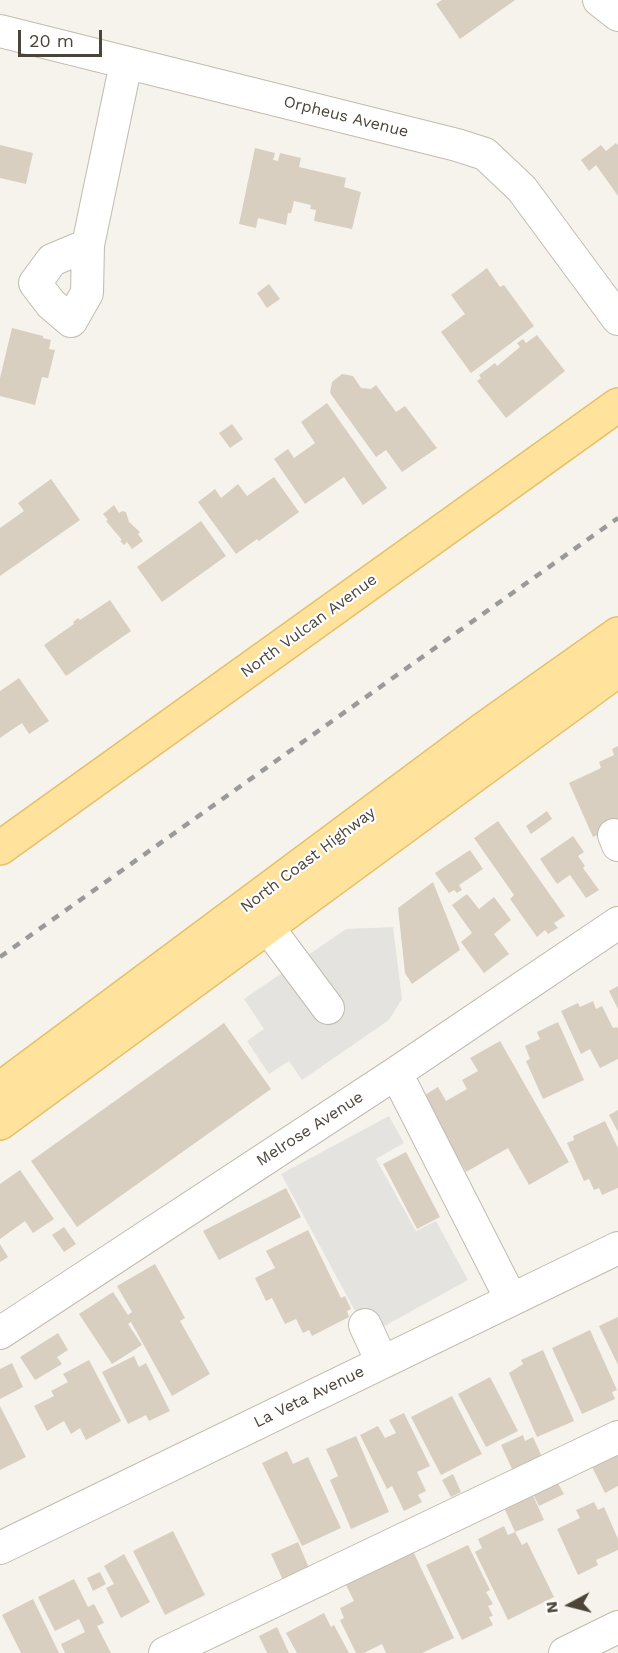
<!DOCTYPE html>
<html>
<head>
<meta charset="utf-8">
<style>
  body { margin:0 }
  #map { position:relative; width:618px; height:1653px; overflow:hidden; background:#f6f3ec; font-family:"Work Sans",sans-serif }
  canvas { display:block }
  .north { position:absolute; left:540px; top:1575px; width:60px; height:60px; -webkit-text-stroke:4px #fff; paint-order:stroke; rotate:263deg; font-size:16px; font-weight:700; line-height:24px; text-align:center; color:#4b4439 }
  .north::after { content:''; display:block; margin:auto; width:21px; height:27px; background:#4b4439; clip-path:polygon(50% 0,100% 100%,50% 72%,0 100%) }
  .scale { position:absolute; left:18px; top:30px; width:84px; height:27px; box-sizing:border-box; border:3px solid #4b4439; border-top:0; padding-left:8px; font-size:18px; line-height:21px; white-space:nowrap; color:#4b4439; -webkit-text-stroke:4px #fff; paint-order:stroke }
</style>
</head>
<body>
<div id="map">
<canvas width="618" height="1653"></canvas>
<div class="north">N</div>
<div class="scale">20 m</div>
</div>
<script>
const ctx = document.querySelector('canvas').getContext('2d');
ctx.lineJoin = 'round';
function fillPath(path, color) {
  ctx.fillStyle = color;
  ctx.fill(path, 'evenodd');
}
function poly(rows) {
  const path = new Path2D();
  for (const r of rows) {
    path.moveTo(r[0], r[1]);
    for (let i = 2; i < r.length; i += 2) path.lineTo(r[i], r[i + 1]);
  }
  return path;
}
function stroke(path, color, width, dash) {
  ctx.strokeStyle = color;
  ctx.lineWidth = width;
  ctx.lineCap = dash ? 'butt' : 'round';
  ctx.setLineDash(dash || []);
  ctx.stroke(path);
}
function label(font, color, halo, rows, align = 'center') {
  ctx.font = font + ' "Work Sans",sans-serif';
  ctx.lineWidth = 4.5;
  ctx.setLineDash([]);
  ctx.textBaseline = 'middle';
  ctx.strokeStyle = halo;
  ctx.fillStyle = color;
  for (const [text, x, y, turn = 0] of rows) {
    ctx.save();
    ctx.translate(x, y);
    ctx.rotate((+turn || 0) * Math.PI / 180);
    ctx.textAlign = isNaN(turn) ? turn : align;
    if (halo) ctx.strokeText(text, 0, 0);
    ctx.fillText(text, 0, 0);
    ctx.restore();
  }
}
fillPath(poly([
  [393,927,402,999,389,1020,302,1080,289,1061,269,1074,247,1041,264,1029,244,999,346,929],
  [389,1116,404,1143,376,1159,416,1231,436,1221,468,1280,368,1335,281,1174]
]), '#e5e3e0');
fillPath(poly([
  [442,0,515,0,460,39,436,4],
  [616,143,618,145,618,196,596,165,589,171,581,160,601,145,606,151],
  [0,145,33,153,26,184,0,178],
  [255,148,275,153,273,160,278,161,280,153,301,158,299,167,346,178,344,187,361,192,352,229,314,221,316,210,310,209,311,205,294,201,291,213,288,213,286,225,258,218,256,228,239,224],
  [487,268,500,287,504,285,534,326,471,373,441,332,465,314,451,295],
  [269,284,280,299,267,308,257,293],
  [12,328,43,336,43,338,51,340,49,349,55,350,48,378,42,377,35,405,0,396,0,378],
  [537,335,565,371,506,418,477,381,481,378,479,375,495,363,497,366,520,347,517,343,523,339,526,343],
  [342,374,353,376,361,388,371,389,376,385,396,412,405,406,437,448,402,472,386,450,376,457,330,393,332,382],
  [327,403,387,488,363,505,344,477,305,504,274,459,288,449,294,458,315,443,301,422],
  [232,424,243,439,230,448,219,433],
  [274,477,299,512,259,541,257,539,236,554,198,502,215,489,221,498,238,484,247,496],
  [51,479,80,520,0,576,0,528,24,511,18,503],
  [114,505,119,513,122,511,126,512,129,522,140,532,138,534,143,541,132,549,127,542,124,545,120,541,122,540,106,521,108,520,103,514],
  [201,521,226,556,162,602,137,567],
  [110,600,131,631,66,676,44,645,74,624,73,622,78,618,80,620],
  [19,678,49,721,29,734,22,723,0,738,0,691],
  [618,746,618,826,593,837,569,783,601,768,599,762,614,755,612,749],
  [547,811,552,819,531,834,526,826],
  [498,821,565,916,554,923,558,928,548,934,545,930,537,937,510,899,514,895,474,838],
  [573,836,584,852,578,856,585,866,583,868,599,890,586,898,570,875,557,884,540,859],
  [470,850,483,869,459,885,462,890,457,893,454,890,449,893,435,873],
  [433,882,460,950,412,984,405,973,398,908],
  [467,894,479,909,494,897,511,920,494,934,509,954,484,973,461,942,472,933,452,905],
  [618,986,618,1009,609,991],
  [593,1001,596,1009,602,1006,613,1028,617,1027,618,1029,618,1059,600,1068,590,1049,581,1054,561,1011,578,1003,580,1007],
  [558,1022,584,1080,543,1099,526,1061,530,1059,525,1046,540,1039,537,1032],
  [224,1023,271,1089,77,1227,31,1161],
  [500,1041,569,1162,529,1185,508,1148,466,1172,423,1096,438,1087,446,1101,467,1089,462,1080,478,1071,470,1058],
  [618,1110,618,1132,609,1115],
  [605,1121,618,1148,618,1188,602,1195,599,1188,594,1190,589,1179,584,1181,567,1143,574,1140,573,1136],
  [406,1152,440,1217,417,1229,383,1164],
  [20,1170,54,1219,33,1233,25,1221,0,1239,0,1184],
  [286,1188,301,1217,219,1260,203,1231],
  [64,1227,76,1244,64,1252,52,1235],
  [308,1230,341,1298,345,1296,351,1309,347,1311,349,1317,312,1336,309,1330,303,1333,296,1319,285,1324,272,1298,266,1301,255,1278,275,1268,266,1251],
  [0,1244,8,1257,0,1262],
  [155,1264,185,1318,180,1321,210,1374,172,1396,131,1322,128,1324,142,1345,112,1364,79,1314,113,1292,128,1315,132,1312,117,1286],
  [618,1317,618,1365,599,1326],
  [590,1330,617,1390,612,1392,615,1399,582,1414,552,1348],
  [58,1333,68,1350,57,1357,62,1364,35,1380,20,1357],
  [543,1350,574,1421,537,1437,509,1373,523,1364,521,1360],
  [134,1356,139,1367,146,1363,170,1411,149,1421,146,1415,128,1424,102,1372],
  [89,1360,121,1421,86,1440,80,1428,71,1434,64,1421,47,1431,34,1406,54,1396,51,1391,68,1382,63,1374],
  [12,1363,23,1387,0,1399,0,1369],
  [490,1377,518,1431,486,1447,458,1394],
  [452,1396,482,1454,441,1475,411,1417],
  [0,1406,26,1457,0,1470],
  [404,1413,430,1466,417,1472,426,1491,418,1495,422,1502,404,1511,392,1486,387,1489,360,1435,378,1426,385,1438,396,1433,389,1420],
  [523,1435,525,1441,533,1437,542,1457,513,1471,501,1445],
  [356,1436,389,1512,351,1529,330,1480,338,1476,326,1449],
  [618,1450,618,1486,605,1493,590,1463],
  [287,1451,293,1464,308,1457,341,1528,302,1546,262,1463],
  [453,1474,461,1492,451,1497,442,1480],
  [555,1478,564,1494,539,1506,531,1490],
  [531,1491,544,1520,515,1532,502,1503],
  [594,1502,598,1510,604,1507,618,1539,618,1550,596,1560,598,1565,578,1575,557,1529,580,1518,576,1510],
  [504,1526,508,1535,515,1532,522,1545,527,1542,554,1597,508,1620,475,1552,482,1548,478,1539],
  [173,1531,205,1595,165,1615,133,1551],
  [298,1542,309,1568,283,1580,271,1554],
  [468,1545,490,1590,486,1592,493,1604,488,1606,493,1616,489,1617,493,1625,462,1640,426,1565],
  [412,1549,454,1638,422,1653,386,1653,382,1644,364,1653,356,1653,340,1620,344,1618,340,1608,354,1601,344,1581],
  [124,1554,150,1602,121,1618,106,1588,114,1584,104,1566],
  [100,1572,106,1584,93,1591,87,1578],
  [74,1579,88,1607,94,1604,104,1623,97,1626,111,1653,65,1653,61,1644,85,1632,79,1619,55,1631,38,1597],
  [33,1599,59,1653,21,1653,2,1615],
  [324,1613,331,1627,334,1625,349,1653,297,1653,286,1633],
  [277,1627,289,1653,267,1653,259,1636]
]), '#d8cfc1');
const minor = poly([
  [599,0,618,15],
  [0,31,457,145,485,154,522,189,618,319],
  [88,245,52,260,35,283,51,304,71,321,87,293,88,245,126,63],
  [614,835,618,845],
  [252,906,328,1008],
  [396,1073,511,1299],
  [365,1325,382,1362],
  [0,1333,396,1073,618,923],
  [0,1548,618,1248],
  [165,1653,618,1437],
  [565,1653,618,1627]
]);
const major = poly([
  [0,848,618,405],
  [0,1089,481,731,618,634],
  [0,1123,618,670]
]);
stroke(minor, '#c2bbae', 34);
stroke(major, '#e6c16a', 36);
stroke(minor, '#fff', 32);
stroke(major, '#ffe39c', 33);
stroke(poly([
  [0,957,618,518]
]), '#9a9a9a', 4.5, [8, 8]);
label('16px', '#4b4439', '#fff', [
  ["Orpheus Avenue",346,117,14],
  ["North Vulcan Avenue",309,626,-36],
  ["North Coast Highway",308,860,-37],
  ["Melrose Avenue",310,1129,-33],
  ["La Veta Avenue",309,1397,-26]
]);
</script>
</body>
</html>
